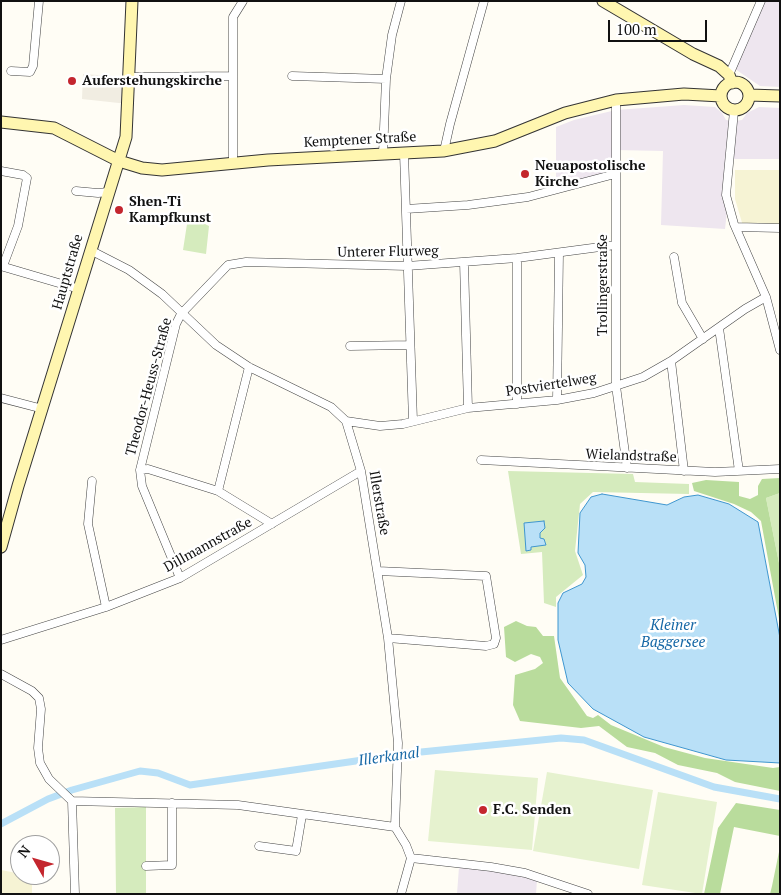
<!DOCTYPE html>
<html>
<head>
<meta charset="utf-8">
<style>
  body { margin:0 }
  #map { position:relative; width:781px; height:895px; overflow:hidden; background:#fffdf5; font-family:"PT Serif",serif }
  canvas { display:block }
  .frame { position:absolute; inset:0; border:2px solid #111; pointer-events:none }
  .north { position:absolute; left:10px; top:835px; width:50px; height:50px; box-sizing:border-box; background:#fff; border:1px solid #a0a0a0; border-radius:50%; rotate:308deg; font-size:14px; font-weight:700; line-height:20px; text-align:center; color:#111 }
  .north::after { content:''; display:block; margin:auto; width:18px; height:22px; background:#c4262e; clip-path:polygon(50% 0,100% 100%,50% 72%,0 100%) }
  .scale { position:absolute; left:608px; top:20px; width:99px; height:22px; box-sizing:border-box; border:2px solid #111; border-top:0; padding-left:6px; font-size:15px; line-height:18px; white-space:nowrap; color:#111; -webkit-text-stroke:4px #fff; paint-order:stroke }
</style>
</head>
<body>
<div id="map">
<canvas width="781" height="895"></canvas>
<div class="frame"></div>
<div class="north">N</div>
<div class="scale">100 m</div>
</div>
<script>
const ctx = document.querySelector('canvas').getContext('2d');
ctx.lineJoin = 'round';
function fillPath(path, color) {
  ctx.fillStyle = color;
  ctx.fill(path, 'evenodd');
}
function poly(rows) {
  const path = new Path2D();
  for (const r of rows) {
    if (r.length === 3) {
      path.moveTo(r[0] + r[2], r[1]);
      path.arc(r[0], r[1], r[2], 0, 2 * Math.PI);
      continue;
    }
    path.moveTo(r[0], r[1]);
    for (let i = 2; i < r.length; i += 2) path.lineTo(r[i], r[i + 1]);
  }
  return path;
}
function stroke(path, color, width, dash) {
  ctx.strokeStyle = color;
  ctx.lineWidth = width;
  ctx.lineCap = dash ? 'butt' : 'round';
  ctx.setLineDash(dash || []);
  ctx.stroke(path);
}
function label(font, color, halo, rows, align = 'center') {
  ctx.font = font + ' "PT Serif",serif';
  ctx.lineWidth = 5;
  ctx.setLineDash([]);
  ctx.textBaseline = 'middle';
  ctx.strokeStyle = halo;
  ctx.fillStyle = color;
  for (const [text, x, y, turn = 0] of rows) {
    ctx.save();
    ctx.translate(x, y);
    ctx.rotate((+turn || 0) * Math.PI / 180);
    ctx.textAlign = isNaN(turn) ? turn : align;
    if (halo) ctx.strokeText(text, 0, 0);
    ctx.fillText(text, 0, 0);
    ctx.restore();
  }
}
fillPath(poly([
  [765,1,780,1,780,87,760,86,735,69],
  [684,105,715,107,722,113,726,120,734,121,742,120,747,113,759,107,780,108,780,159,733,159,725,229,661,225,663,151,616,150,615,174,556,189,556,127,574,120,616,110],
  [459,867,509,873,537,880,536,894,457,894]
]), '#eee6ef');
fillPath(poly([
  [735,170,780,170,780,225,743,226,735,199],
  [1,870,32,876,32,894,1,894]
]), '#f6f3d4');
fillPath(poly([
  [199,221,209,226,206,254,183,250,187,224],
  [508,471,633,474,635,482,689,484,689,494,593,492,580,504,575,551,583,575,556,597,556,607,544,603,542,552,521,554],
  [780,493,780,568,766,498],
  [146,807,146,894,116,894,115,808]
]), '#d5ebbd');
fillPath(poly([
  [780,478,780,493,766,498,780,568,780,624,761,521,751,512,734,504,694,491,692,483,706,480,739,482,739,496,750,499,758,495,758,486,762,479],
  [516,621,527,626,536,627,543,636,554,636,560,678,587,716,593,718,598,715,611,725,664,747,705,758,773,768,780,767,780,791,735,782,717,773,678,765,655,753,627,747,599,726,581,728,520,721,513,705,515,675,535,669,543,663,540,657,531,654,515,662,506,657,504,627],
  [736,803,780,810,780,836,734,827,720,894,704,894,718,828],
  [780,847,780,894,770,894,772,886]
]), '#b9dc9c');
fillPath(poly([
  [435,770,538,778,532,850,428,841],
  [547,772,653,790,639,869,533,851],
  [658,792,717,802,702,894,642,885]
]), '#e6f2cf');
fillPath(poly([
  [83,74,128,77,128,104,82,99]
]), '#f1ede2');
const water = poly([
  [602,494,667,505,684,497,698,495,729,504,758,522,780,638,780,763,726,760,644,737,593,709,568,683,558,640,558,603,563,593,582,584,586,577,585,565,578,553,580,513,591,497,602,494],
  [544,521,545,528,540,533,540,538,544,539,546,545,531,547,531,550,526,551,524,523,544,521]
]);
fillPath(water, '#b9e0f7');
stroke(water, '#3f96cf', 1);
stroke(poly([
  [1,824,48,799,72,790,140,771,158,773,190,785,411,753,561,738,584,740,714,787,780,799]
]), '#b9e0f7', 7);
const street = poly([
  [11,71,30,72,33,66,39,1],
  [729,75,761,1],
  [292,76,386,79],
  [128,77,233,76],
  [616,100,616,386,627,468],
  [734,111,726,195,734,224,766,297,780,350],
  [444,151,450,124,484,1],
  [404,153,413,421],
  [383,154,386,79,392,35,401,1],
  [233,163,233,17,243,1],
  [1,171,23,175,27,178,18,226,3,266],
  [76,191,98,193,108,192],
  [406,209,468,205,528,197,615,174],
  [736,227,780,228],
  [90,250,129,270,162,294,216,345,249,367,331,407,346,421,361,471,388,638,398,743,395,827,406,845,411,858,401,894],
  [674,257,682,303,703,339],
  [517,258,517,404],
  [464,262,468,408],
  [1,266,79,289],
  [719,328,739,471],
  [350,346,410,345],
  [671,361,684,471],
  [1,398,43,409],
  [557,400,559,253],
  [346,421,380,426,403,424,468,408,557,400,594,393,643,377,671,361,745,309,766,297],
  [481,460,715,472,780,469],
  [140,470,148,469,218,491,272,524],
  [92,481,88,524,106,607],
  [218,491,249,367],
  [378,571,486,576,496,638,494,644,486,646,388,638],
  [180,578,142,486,140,470,176,324,181,314,228,265,246,262,407,266,517,258,615,245],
  [1,640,106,607,180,578,361,471],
  [1,674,32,691,39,698,41,709,38,748,40,763,49,779,72,801,75,894],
  [72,801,238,805,395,827],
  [259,846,296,851,302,815],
  [411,858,491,867,525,873,588,894],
  [146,866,172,865,172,803]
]);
const secondary = poly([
  [603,1,693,54,719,66,729,75,732,83],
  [735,96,14],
  [749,95,780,96],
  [1,122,54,128,119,161,142,168,162,170,268,160,443,151,495,141,565,113,616,100,684,94,721,96],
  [1,547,18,486,126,137,132,1]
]);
stroke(street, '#444', 9);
stroke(secondary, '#333', 13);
stroke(street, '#fff', 8);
stroke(secondary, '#fff6b0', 11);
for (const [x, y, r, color] of [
  [72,81,5,"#c4262e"],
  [525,174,5,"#c4262e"],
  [119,210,5,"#c4262e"],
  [483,810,5,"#c4262e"]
]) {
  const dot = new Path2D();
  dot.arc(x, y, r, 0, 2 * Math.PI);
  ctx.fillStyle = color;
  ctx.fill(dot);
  stroke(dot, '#fff', 2);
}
label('bold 14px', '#111', '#fff', [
  ["Auferstehungskirche",82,81],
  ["Neuapostolische",535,166],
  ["Kirche",535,182],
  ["Shen-Ti",129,202],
  ["Kampfkunst",129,218],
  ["F.C. Senden",493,810]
], 'left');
label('14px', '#111', '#fff', [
  ["Kemptener Straße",360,140,-3],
  ["Unterer Flurweg",388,252,-1],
  ["Hauptstraße",68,272,-74],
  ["Trollingerstraße",603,285,-90],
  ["Postviertelweg",551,385,-9],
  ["Theodor-Heuss-Straße",149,387,-75],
  ["Wielandstraße",631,456,2],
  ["Illerstraße",379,503,80],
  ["Dillmannstraße",208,545,-29]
]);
label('italic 15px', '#1768a6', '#fff', [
  ["Kleiner",673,626],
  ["Baggersee",673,643],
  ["Illerkanal",389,757,-8]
]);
</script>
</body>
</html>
